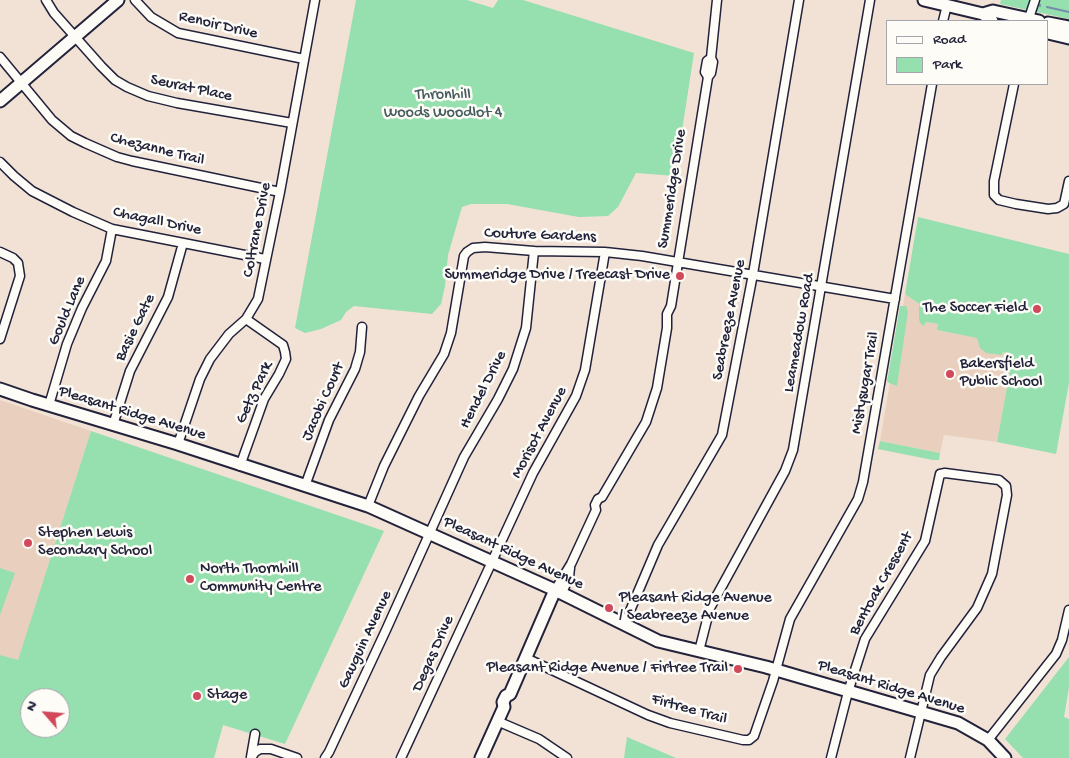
<!DOCTYPE html>
<html>
<head>
<meta charset="utf-8">
<style>
  body { margin:0 }
  #map { position:relative; width:1069px; height:758px; overflow:hidden; background:#f1e2d5; font-family:"Gochi Hand",sans-serif }
  canvas { display:block }
  .legend { position:absolute; left:886px; top:20px; width:162px; height:65px; box-sizing:border-box; background:#fdfcf7; border:1px solid #a5a5ac; margin:0; padding:6px 9px; list-style:none; font-size:15px; color:#22223b }
  .legend li { display:flex; align-items:center; gap:10px; height:25px }
  .legend b { width:25px; border:1px solid #a5a5ac }
  .north { position:absolute; left:20px; top:688px; width:50px; height:50px; box-sizing:border-box; background:#fdfcf7; border:1px solid #a5a5ac; border-radius:50%; rotate:297deg; font-size:14px; font-weight:700; line-height:20px; text-align:center; color:#22223b }
  .north::after { content:''; display:block; margin:auto; width:18px; height:22px; background:#d1495b; clip-path:polygon(50% 0,100% 100%,50% 72%,0 100%) }
</style>
</head>
<body>
<div id="map">
<canvas width="1069" height="758"></canvas>
<ul class="legend">
<li><b style="height:6px;background:#fdfcf7"></b>Road</li>
<li><b style="height:14px;background:#96dfaf"></b>Park</li>
</ul>
<div class="north">N</div>
</div>
<script>
const ctx = document.querySelector('canvas').getContext('2d');
ctx.lineJoin = 'round';
function fillPath(path, color) {
  ctx.fillStyle = color;
  ctx.fill(path, 'evenodd');
}
function poly(rows) {
  const path = new Path2D();
  for (const r of rows) {
    path.moveTo(r[0], r[1]);
    for (let i = 2; i < r.length; i += 2) path.lineTo(r[i], r[i + 1]);
  }
  return path;
}
function stroke(path, color, width, dash) {
  ctx.strokeStyle = color;
  ctx.lineWidth = width;
  ctx.lineCap = dash ? 'butt' : 'round';
  ctx.setLineDash(dash || []);
  ctx.stroke(path);
}
function label(font, color, halo, rows, align = 'center') {
  ctx.font = font + ' "Gochi Hand",sans-serif';
  ctx.lineWidth = 5;
  ctx.setLineDash([]);
  ctx.textBaseline = 'middle';
  ctx.strokeStyle = halo;
  ctx.fillStyle = color;
  for (const [text, x, y, turn = 0] of rows) {
    ctx.save();
    ctx.translate(x, y);
    ctx.rotate((+turn || 0) * Math.PI / 180);
    ctx.textAlign = isNaN(turn) ? turn : align;
    if (halo) ctx.strokeText(text, 0, 0);
    ctx.fillText(text, 0, 0);
    ctx.restore();
  }
}
fillPath(poly([
  [905,294,919,304,919,320,924,326,925,322,938,324,937,330,986,339,1003,355,1003,352,1013,354,997,442,944,435,940,453,880,441],
  [0,400,91,431,18,661,0,655]
]), '#e9d0be');
fillPath(poly([
  [356,0,467,0,493,8,498,0,523,0,694,53,675,176,636,173,618,207,608,216,579,217,507,204,471,204,462,207,448,255,445,286,441,304,432,314,354,306,346,312,341,320,321,329,305,333,295,328],
  [1001,0,1069,0,1069,19,1000,4],
  [918,217,1069,254,1069,383,1056,454,997,442,1013,354,1003,352,1002,355,986,353,980,348,977,338,937,330,938,324,926,322,924,326,921,324,919,320,919,304,905,294],
  [900,306,906,306,908,312,897,386,887,382],
  [91,431,384,531,285,744,223,725,214,758,0,758,0,655,18,660],
  [30,698,60,698,60,728,30,728],
  [880,441,940,453,939,460,933,460,878,449],
  [0,568,15,573,0,615],
  [1069,657,1069,687,1064,717,1069,719,1069,758,1023,758,1005,739],
  [627,737,676,758,624,758]
]), '#96dfaf');
stroke(poly([
  [1040,5,1040,6],
  [1047,7,1069,12]
]), '#758cab', 2);
const street = poly([
  [46,0,54,13,101,66,115,80,127,87,148,96,177,103,292,123],
  [135,0,151,17,178,33,304,59],
  [943,21,947,5],
  [1028,21,1035,0],
  [0,57,52,120,71,136,85,143,117,157,132,161,280,192],
  [708,77,705,72,707,61,711,58],
  [1014,84,994,181,994,195,999,200,1016,204,1048,209,1057,208,1064,204,1069,181],
  [0,162,14,176,32,191,73,212,112,229,265,259],
  [0,252,13,258,18,263,20,276,0,339],
  [49,405,67,344,82,308,106,261,112,229],
  [113,425,130,371,168,297,183,243],
  [178,444,200,379,210,359,229,334,246,319,258,299,280,192,315,0],
  [240,466,264,399,279,374,286,359,285,352,283,345,246,319],
  [305,486,329,420,355,369,360,352,362,327],
  [368,506,384,466,419,396,444,354,451,333,464,256,467,252,473,248,485,247,534,251,605,252,642,256,895,299],
  [555,590,571,564,596,510,595,505,598,499,602,497,646,422,657,388,667,328,667,314,671,306,708,77,711,73,713,62,711,58,717,0],
  [562,593,569,577,570,568],
  [624,625,658,545,722,435,753,274,799,0],
  [699,651,710,608,785,471,793,450,870,0],
  [526,658,648,715,670,723,743,740,749,740,754,736,773,681,790,619,858,499,863,482,932,84],
  [497,721,539,739,567,758],
  [988,740,1056,654,1062,640,1069,610],
  [251,757,255,734],
  [251,758,255,752,260,749,271,749,297,758],
  [325,758,329,752,386,630,464,457,498,399,513,369,526,328,534,251],
  [401,758,533,473,576,396,585,370,605,252],
  [831,758,848,692,865,639,925,541,940,474,945,473,999,480,1006,486,1007,495,992,574,977,608,941,657,930,675,910,758]
]);
const secondary = poly([
  [924,0,983,14,992,21],
  [983,14,993,11,1039,21],
  [1048,23,1069,27],
  [1048,33,1069,38],
  [0,101,118,0],
  [0,389,32,400,178,444,368,506,555,590,658,641,766,667,958,723,988,740,1005,758],
  [481,758,504,707,503,702,506,696,510,694,555,590]
]);
stroke(street, '#22223b', 11);
stroke(secondary, '#22223b', 15);
stroke(street, '#fdfcf7', 8);
stroke(secondary, '#fdfcf7', 11);
for (const [x, y, r, color] of [
  [680,276,5,"#d1495b"],
  [1037,309,5,"#d1495b"],
  [950,374,5,"#d1495b"],
  [28,543,5,"#d1495b"],
  [190,579,5,"#d1495b"],
  [609,608,5,"#d1495b"],
  [738,669,5,"#d1495b"],
  [197,696,5,"#d1495b"]
]) {
  const dot = new Path2D();
  dot.arc(x, y, r, 0, 2 * Math.PI);
  ctx.fillStyle = color;
  ctx.fill(dot);
  stroke(dot, '#fdfcf7', 2);
}
label('16px', '#22223b', '#fdfcf7', [
  ["Renoir Drive",218,26,13],
  ["Seurat Place",191,89,12],
  ["Chezanne Trail",157,150,14],
  ["Summeridge Drive",673,189,-81],
  ["Chagall Drive",157,222,12],
  ["Coltrane Drive",258,230,-79],
  ["Couture Gardens",540,236,2],
  ["Gould Lane",68,311,-67],
  ["Seabreeze Avenue",730,320,-79],
  ["Basie Gate",136,328,-64],
  ["Leameadow Road",800,333,-80],
  ["Mistysugar Trail",866,383,-80],
  ["Hendel Drive",484,390,-63],
  ["Getz Park",255,393,-65],
  ["Jacobi Court",324,402,-66],
  ["Pleasant Ridge Avenue",132,414,17],
  ["Morisot Avenue",540,433,-62],
  ["Pleasant Ridge Avenue",513,554,25],
  ["Bentoak Crescent",882,584,-61],
  ["Gauguin Avenue",366,640,-65],
  ["Degas Drive",434,654,-66],
  ["Pleasant Ridge Avenue",891,688,17],
  ["Firtree Trail",689,710,16]
]);
label('16px', '#455b5e', '#fdfcf7', [
  ["Thronhill",443,96],
  ["Woods Woodlot 4",443,114]
]);
label('16px', '#22223b', '#fdfcf7', [
  ["Summeridge Drive / Treecast Drive",670,276,"right"],
  ["The Soccer Field",1027,309,"right"],
  ["Bakersfield",960,365],
  ["Public School",960,383],
  ["Stephen Lewis",38,534],
  ["Secondary School",38,552],
  ["North Thornhill",200,570],
  ["Community Centre",200,588],
  ["Pleasant Ridge Avenue",619,599],
  ["/ Seabreeze Avenue",619,617],
  ["Pleasant Ridge Avenue / Firtree Trail",728,669,"right"],
  ["Stage",207,696]
], 'left');
</script>
</body>
</html>
